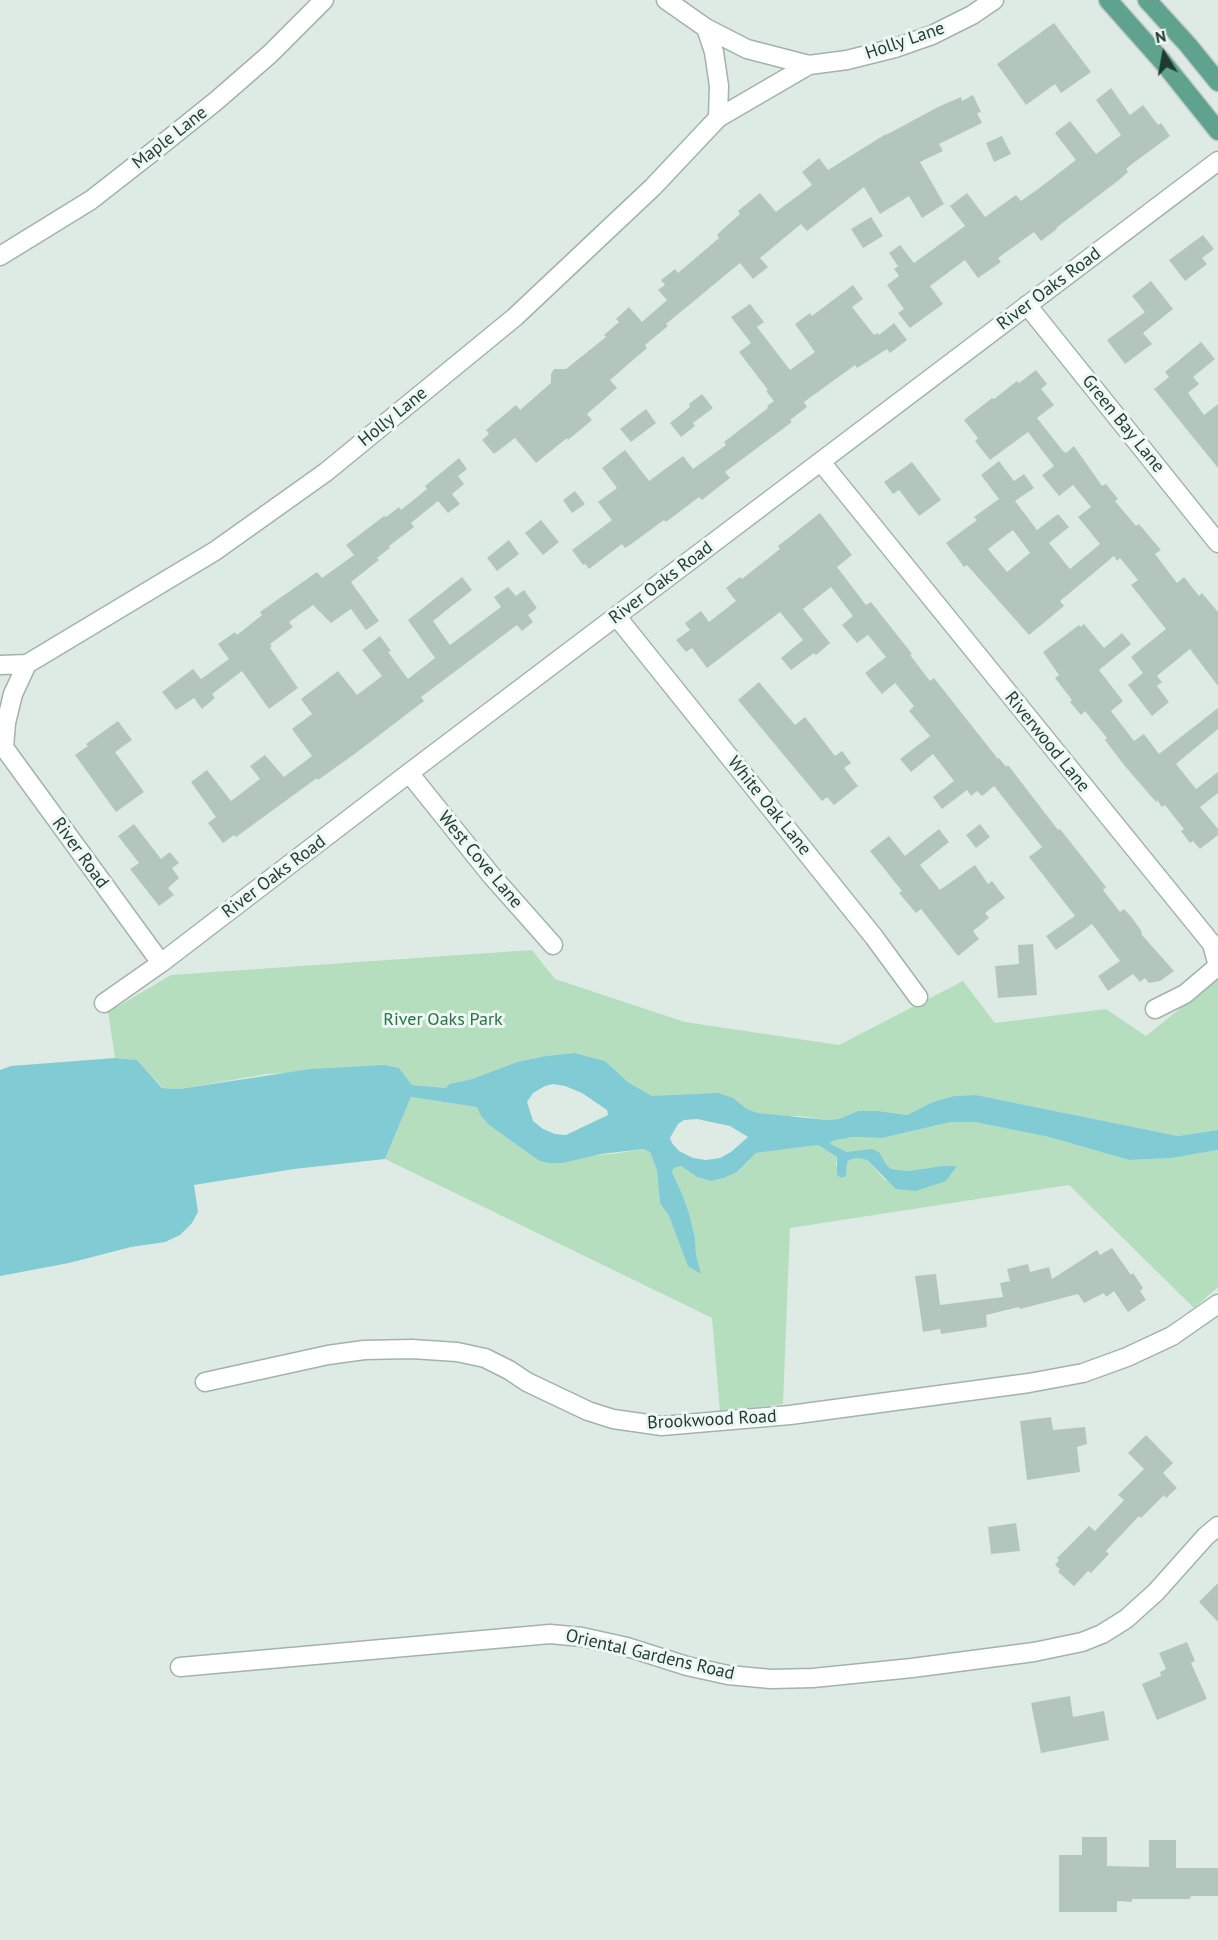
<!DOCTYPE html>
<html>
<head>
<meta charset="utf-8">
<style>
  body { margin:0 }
  #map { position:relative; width:1218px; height:1940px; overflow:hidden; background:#deebe5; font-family:"PT Sans",sans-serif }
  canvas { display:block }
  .north { position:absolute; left:1134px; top:24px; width:60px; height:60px; -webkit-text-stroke:4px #eef7f3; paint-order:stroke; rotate:349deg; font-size:16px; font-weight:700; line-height:24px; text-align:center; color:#1e3b32 }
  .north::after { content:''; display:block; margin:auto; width:21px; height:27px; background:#1e3b32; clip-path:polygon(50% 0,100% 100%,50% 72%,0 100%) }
</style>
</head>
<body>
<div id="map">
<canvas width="1218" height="1940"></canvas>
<div class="north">N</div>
</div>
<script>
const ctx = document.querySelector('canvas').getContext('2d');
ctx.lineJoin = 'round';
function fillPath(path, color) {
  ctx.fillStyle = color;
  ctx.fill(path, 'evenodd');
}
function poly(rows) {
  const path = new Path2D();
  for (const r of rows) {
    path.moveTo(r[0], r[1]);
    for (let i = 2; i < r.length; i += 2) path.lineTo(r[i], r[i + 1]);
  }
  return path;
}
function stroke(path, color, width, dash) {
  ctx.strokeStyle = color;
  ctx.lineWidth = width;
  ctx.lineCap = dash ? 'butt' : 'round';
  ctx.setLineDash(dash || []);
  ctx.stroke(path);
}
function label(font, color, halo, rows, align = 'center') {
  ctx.font = font + ' "PT Sans",sans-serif';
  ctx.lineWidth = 6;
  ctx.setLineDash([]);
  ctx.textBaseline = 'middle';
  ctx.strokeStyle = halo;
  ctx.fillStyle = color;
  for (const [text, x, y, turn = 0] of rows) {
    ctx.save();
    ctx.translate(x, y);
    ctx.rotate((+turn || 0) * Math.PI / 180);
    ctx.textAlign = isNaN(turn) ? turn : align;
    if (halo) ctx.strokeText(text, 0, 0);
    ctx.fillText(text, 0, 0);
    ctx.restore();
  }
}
fillPath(poly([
  [532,950,555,979,685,1022,839,1045,963,981,995,1023,1106,1009,1146,1036,1218,978,1218,1130,1178,1136,976,1095,954,1096,933,1102,907,1115,879,1111,858,1111,839,1119,827,1120,799,1116,780,1116,758,1113,747,1109,733,1098,652,1096,628,1082,605,1061,575,1053,546,1056,517,1062,472,1079,449,1084,446,1088,412,1085,399,1068,267,1074,179,1089,163,1088,137,1060,115,1058,108,1012,171,975],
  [411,1097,478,1107,481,1116,489,1125,538,1160,611,1154,644,1149,650,1152,657,1171,660,1203,669,1216,679,1238,700,1273,696,1255,695,1238,683,1196,672,1172,674,1168,681,1166,697,1177,711,1181,724,1178,737,1172,756,1153,818,1145,837,1157,836,1165,846,1176,847,1163,849,1160,857,1158,867,1160,885,1180,933,1184,946,1181,956,1166,942,1166,908,1171,891,1169,886,1164,880,1153,847,1152,829,1144,831,1141,852,1137,882,1138,951,1122,975,1122,1049,1137,1129,1160,1172,1158,1218,1150,1218,1287,1194,1308,1069,1185,790,1228,783,1404,720,1412,712,1318,385,1159]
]), '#b5debe');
fillPath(poly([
  [575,1053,605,1061,628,1082,652,1096,718,1093,733,1098,747,1109,758,1113,827,1120,839,1119,858,1111,879,1111,907,1115,933,1102,954,1096,976,1095,1178,1136,1218,1130,1218,1150,1172,1158,1129,1160,1049,1137,975,1122,951,1122,882,1138,852,1137,832,1141,830,1144,847,1152,872,1149,880,1153,886,1164,891,1169,908,1171,942,1166,957,1166,946,1181,916,1191,896,1189,867,1160,857,1158,849,1160,847,1163,846,1176,842,1178,837,1175,837,1157,818,1145,756,1153,737,1172,724,1178,711,1181,697,1177,681,1166,674,1168,672,1172,683,1196,689,1214,695,1238,696,1255,701,1274,688,1266,669,1216,660,1203,657,1171,650,1152,644,1149,635,1150,601,1154,562,1163,548,1163,538,1160,489,1125,481,1116,477,1107,411,1097,385,1159,294,1169,194,1185,198,1212,192,1223,180,1235,165,1242,131,1247,69,1263,0,1276,0,1070,11,1066,115,1058,137,1060,162,1088,179,1089,311,1069,384,1065,399,1068,412,1085,446,1088,449,1084,472,1079,517,1062,546,1056],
  [553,1084,565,1086,582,1093,607,1110,608,1115,566,1135,555,1134,543,1129,533,1121,527,1102,533,1093,545,1086],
  [697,1119,730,1126,748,1137,731,1152,720,1158,706,1160,693,1158,679,1151,672,1143,670,1138,678,1124,684,1120]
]), '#81cbd4');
fillPath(poly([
  [1054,23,1091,72,1061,93,1055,84,1026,105,997,64],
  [1111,88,1130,115,1143,105,1158,125,1161,123,1170,136,1132,164,1126,169,1128,172,1119,180,1056,228,1057,229,1041,241,1034,232,998,258,1001,262,978,278,965,260,930,286,943,304,910,328,898,313,904,309,887,285,899,276,894,269,898,266,889,253,900,245,914,263,965,226,950,206,967,193,985,217,1016,195,1021,201,1038,189,1076,160,1055,133,1070,121,1096,154,1121,135,1096,100],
  [973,95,981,112,977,113,982,123,939,144,943,151,920,162,944,204,922,218,909,196,880,214,864,187,807,231,801,224,760,258,768,267,753,279,740,263,666,324,668,326,645,345,647,348,610,380,617,388,587,414,592,420,568,440,567,438,536,463,515,438,494,454,482,440,489,434,486,430,516,405,520,410,551,383,551,374,554,369,566,369,606,337,604,335,619,322,616,319,629,307,642,322,667,300,658,290,665,285,661,280,675,269,678,273,719,238,717,235,723,229,740,214,738,211,760,193,776,212,812,185,802,172,819,158,828,170,886,134,886,135,938,107,961,97,962,101],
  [1002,136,1011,154,994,162,986,143],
  [871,217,883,236,863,248,851,229],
  [1203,235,1214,249,1202,258,1207,264,1185,281,1169,260],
  [1151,281,1173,309,1143,333,1152,344,1125,364,1107,340,1145,312,1132,296],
  [853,285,863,299,852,307,874,335,877,333,879,335,894,323,907,340,890,353,887,349,857,368,855,365,804,402,807,407,790,420,792,422,725,472,730,478,702,500,699,497,666,522,664,520,630,545,625,548,622,544,589,569,585,564,583,565,572,550,612,520,598,502,617,488,602,468,625,450,649,481,683,456,693,469,726,445,724,442,768,408,767,406,774,401,766,391,768,390,739,352,751,343,731,317,750,304,764,322,757,327,790,370,815,352,795,324,810,313,812,316],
  [1201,342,1215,359,1193,377,1199,384,1188,393,1204,415,1218,404,1218,468,1154,389,1169,377,1165,372],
  [1036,370,1047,384,1041,389,1054,405,1037,418,1063,451,1066,453,1074,446,1102,486,1106,484,1118,499,1115,501,1136,526,1139,524,1161,550,1155,554,1177,583,1184,577,1199,596,1202,593,1218,612,1218,686,1190,649,1157,676,1162,682,1157,686,1169,702,1152,716,1128,685,1143,673,1131,657,1166,629,1131,585,1138,580,1120,558,1117,561,1114,556,1060,601,1064,606,1029,635,967,565,964,567,946,543,977,520,974,517,999,499,981,475,999,461,1014,481,1024,474,1034,488,1015,501,1037,530,1058,514,1069,527,1049,543,1070,569,1100,544,1078,517,1091,507,1073,485,1059,496,1042,475,1054,466,1028,432,990,460,975,441,978,438,964,420,992,398,994,399,1017,381,1019,383],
  [1013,530,1030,553,1007,572,988,549],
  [702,394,713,408,693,423,695,426,681,437,670,423,690,407,689,404],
  [646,409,656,423,631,442,620,429],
  [459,458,467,469,458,476,464,484,452,494,460,504,448,513,438,501,411,523,414,527,389,546,390,548,377,558,379,560,351,582,379,621,366,630,351,609,331,623,313,605,289,622,293,627,270,644,272,646,270,648,298,688,269,709,242,671,212,694,215,698,202,709,194,698,176,710,162,692,193,669,201,679,229,659,218,644,235,632,237,635,262,615,260,612,317,572,322,578,354,555,346,545,384,516,386,517,399,507,401,510,427,489,425,486],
  [912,462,941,500,919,516,899,490,893,494,884,482],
  [575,491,585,504,572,513,563,500],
  [820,513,852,555,837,567,866,605,871,602,912,654,910,655,930,681,934,678,998,759,999,758,1006,767,1008,765,1058,830,1060,829,1106,887,1103,890,1120,912,1124,909,1133,919,1142,932,1141,934,1174,971,1160,981,1149,983,1145,978,1140,982,1133,974,1108,991,1098,976,1120,961,1092,924,1056,950,1046,936,1075,916,1029,857,1042,847,994,786,982,796,977,791,971,796,967,790,942,809,933,797,954,781,933,754,911,772,900,759,930,736,909,711,914,706,895,683,882,694,865,673,886,657,868,635,857,643,842,625,853,616,831,587,803,609,830,643,816,655,814,653,791,670,781,658,803,640,780,612,707,668,692,648,686,652,676,640,690,630,685,623,701,611,709,622,736,601,726,588,740,577,742,579,780,549,778,546],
  [541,520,559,542,543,555,525,533],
  [509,540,519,554,497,571,487,558],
  [462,577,472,590,433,621,450,645,501,607,494,597,508,587,516,596,524,590,537,608,528,615,533,622,522,631,517,625,421,697,424,701,356,753,318,780,317,778,236,837,234,835,223,843,208,823,216,817,191,782,207,770,231,801,260,779,250,766,265,755,284,777,312,756,292,729,312,714,301,699,338,671,357,695,382,676,362,650,380,636,391,651,388,652,408,679,435,658,408,620],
  [1084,624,1104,648,1122,633,1131,644,1099,670,1123,701,1111,711,1134,741,1144,734,1159,754,1218,708,1218,729,1176,764,1196,789,1218,772,1218,793,1200,807,1218,829,1218,835,1200,849,1193,841,1190,843,1181,831,1184,829,1165,805,1162,807,1157,800,1156,802,1124,765,1105,740,1107,738,1085,711,1081,715,1070,702,1072,700,1055,678,1059,675,1043,652,1079,625,1081,627],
  [759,682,795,725,805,717,835,756,842,751,851,763,844,768,858,786,834,805,827,797,822,801,738,700],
  [118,721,132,740,115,752,144,792,116,812,75,755,88,746,86,744],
  [134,824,161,859,170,852,179,863,172,868,179,878,168,888,174,895,159,906,130,869,139,863,118,836],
  [980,824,990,837,976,848,966,835],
  [939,829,949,842,920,865,940,890,975,865,988,884,992,881,1005,898,985,913,989,918,973,931,979,939,958,956,921,909,916,913,899,893,902,891,870,851,889,836,905,856],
  [1033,944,1037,995,998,998,995,966,1019,964,1018,945],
  [1112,1248,1131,1275,1133,1273,1143,1288,1140,1291,1146,1300,1128,1312,1114,1291,1106,1297,1104,1293,1084,1303,1078,1294,1020,1309,1019,1307,986,1315,987,1327,941,1334,940,1329,923,1332,915,1276,936,1274,940,1305,1003,1297,1000,1283,1010,1281,1007,1269,1028,1264,1030,1272,1049,1267,1052,1279,1097,1250,1100,1255],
  [1051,1417,1053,1430,1085,1427,1087,1444,1077,1447,1080,1472,1027,1480,1020,1421],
  [1146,1435,1173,1463,1163,1473,1177,1488,1166,1498,1164,1495,1141,1518,1139,1516,1106,1551,1109,1554,1091,1573,1088,1571,1074,1586,1058,1572,1060,1569,1055,1565,1059,1560,1057,1558,1089,1526,1095,1531,1124,1500,1118,1495,1144,1469,1128,1453],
  [1016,1523,1020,1551,991,1554,988,1527],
  [1218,1583,1218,1622,1199,1602],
  [1187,1642,1195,1661,1191,1663,1207,1699,1157,1720,1142,1684,1161,1676,1160,1672,1166,1669,1159,1653],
  [1070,1696,1073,1717,1104,1711,1109,1740,1041,1753,1031,1703],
  [1082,1837,1107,1837,1107,1866,1149,1867,1149,1840,1176,1840,1176,1868,1218,1868,1218,1896,1191,1896,1190,1899,1132,1899,1132,1902,1117,1901,1117,1912,1059,1912,1059,1855,1082,1855]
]), '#b3c6bd');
const minor = poly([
  [666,0,706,28,747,49,809,65,847,60,895,48,932,35,972,15,994,0],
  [706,28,714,52,719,86,718,118],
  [0,256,91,200,155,150,216,101,270,54,324,0],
  [1027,305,1218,543],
  [821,462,1212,944,1218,966,1185,994,1155,1009],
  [617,617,874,937,918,997],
  [0,665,27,664],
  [0,742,161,963],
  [4,748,6,723,13,694,27,664,215,551,326,472,515,317,653,187,718,118,809,65],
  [409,773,491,875,553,945],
  [104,1003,161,963,409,773,1218,161],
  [205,1382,328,1355,364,1350,412,1349,457,1352,485,1358,509,1370,527,1382,588,1411,613,1419,662,1426,790,1415,1029,1383,1083,1373,1127,1357,1172,1336,1218,1304],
  [180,1667,550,1634,582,1637,627,1647,687,1666,728,1675,771,1679,813,1678,912,1668,1034,1652,1082,1642,1102,1634,1126,1619,1156,1592,1206,1536,1218,1526]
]);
const primary = poly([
  [1108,0,1162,61,1218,131],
  [1147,0,1188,45,1218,82]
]);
stroke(minor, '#a1b3ac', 21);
stroke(primary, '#c0c8c6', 21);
stroke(minor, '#fff', 18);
stroke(primary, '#5fa38f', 18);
label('18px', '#1e3b32', '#eef7f3', [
  ["Holly Lane",905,41,-19],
  ["Maple Lane",170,138,-38],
  ["River Oaks Road",1049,289,-37],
  ["Holly Lane",393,417,-39],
  ["Green Bay Lane",1123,424,51],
  ["River Oaks Road",661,583,-37],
  ["Riverwood Lane",1047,742,51],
  ["White Oak Lane",769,806,51],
  ["River Road",80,853,54],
  ["West Cove Lane",480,860,50],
  ["River Oaks Road",274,877,-37],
  ["Brookwood Road",712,1420,-3],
  ["Oriental Gardens Road",650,1655,13]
]);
label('18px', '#267542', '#eef7f3', [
  ["River Oaks Park",443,1020]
]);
</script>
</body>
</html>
